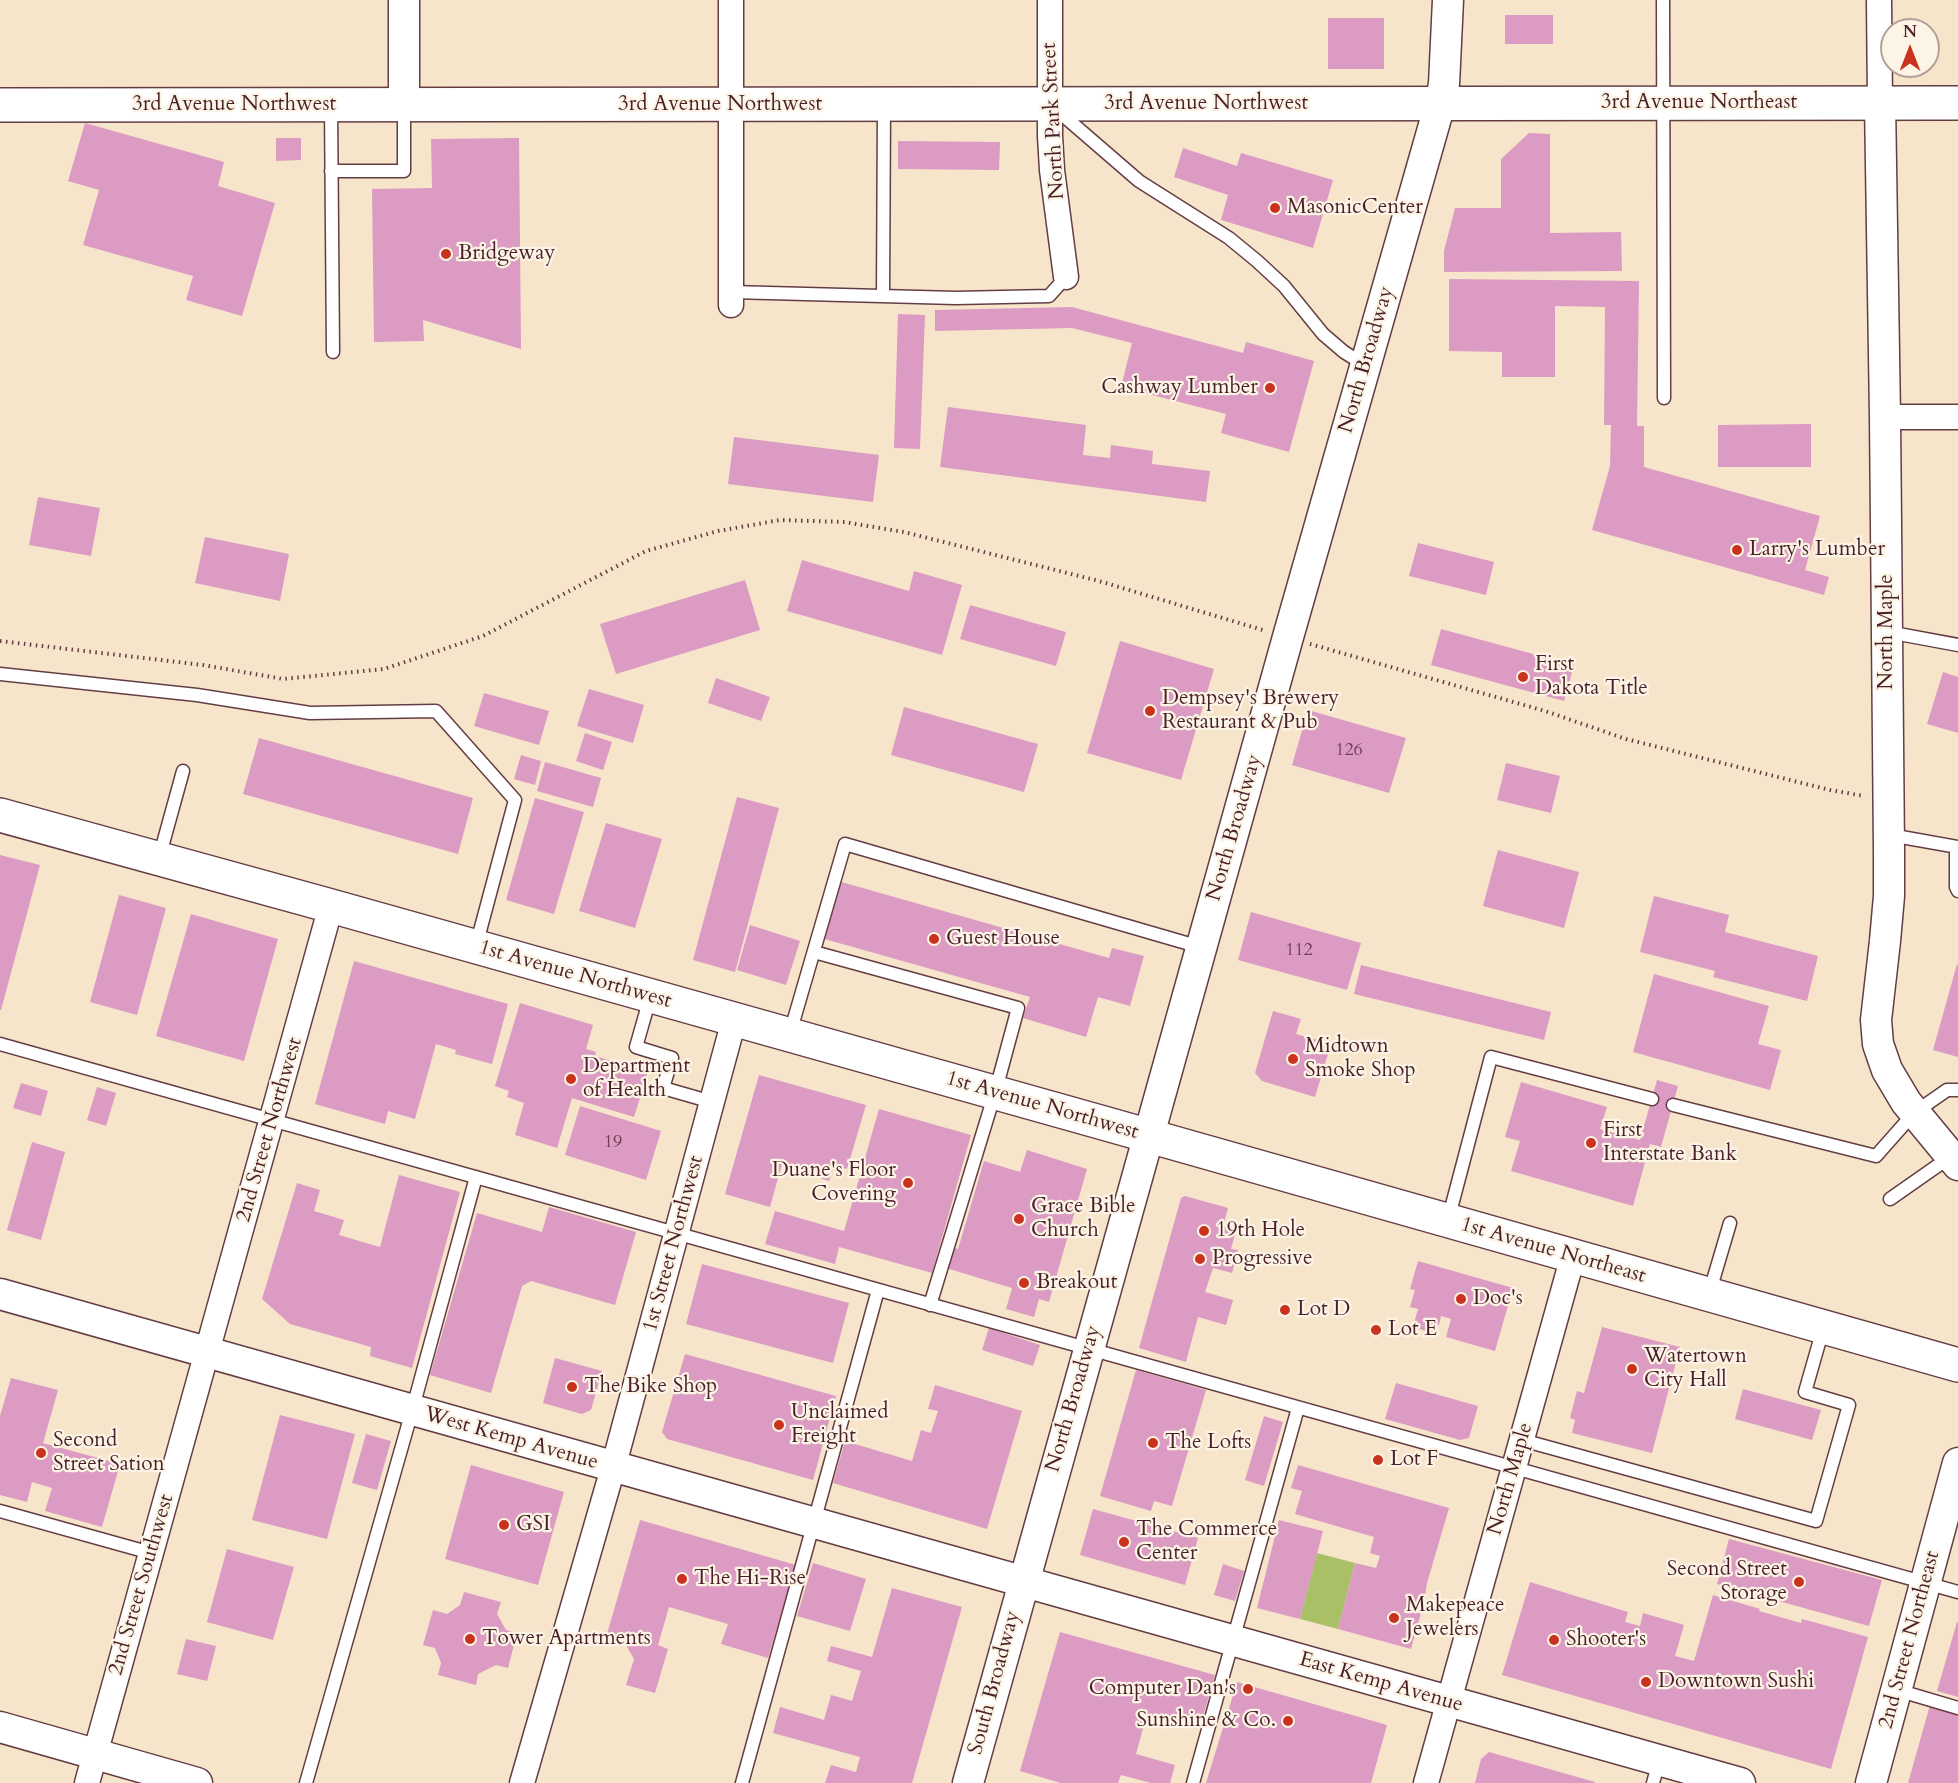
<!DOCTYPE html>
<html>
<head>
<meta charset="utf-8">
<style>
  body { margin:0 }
  #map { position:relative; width:1958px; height:1783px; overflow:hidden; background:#f7e5cb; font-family:Cardo,serif }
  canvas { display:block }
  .north { position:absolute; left:1880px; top:18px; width:60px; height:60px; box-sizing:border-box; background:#fcf5e5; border:2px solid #b59f9b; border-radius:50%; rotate:0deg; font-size:16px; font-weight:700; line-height:24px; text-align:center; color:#4a1f2b }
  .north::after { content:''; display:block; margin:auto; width:21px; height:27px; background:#c8321e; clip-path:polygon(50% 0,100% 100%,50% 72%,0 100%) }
</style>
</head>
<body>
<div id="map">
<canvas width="1958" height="1783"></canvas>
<div class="north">N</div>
</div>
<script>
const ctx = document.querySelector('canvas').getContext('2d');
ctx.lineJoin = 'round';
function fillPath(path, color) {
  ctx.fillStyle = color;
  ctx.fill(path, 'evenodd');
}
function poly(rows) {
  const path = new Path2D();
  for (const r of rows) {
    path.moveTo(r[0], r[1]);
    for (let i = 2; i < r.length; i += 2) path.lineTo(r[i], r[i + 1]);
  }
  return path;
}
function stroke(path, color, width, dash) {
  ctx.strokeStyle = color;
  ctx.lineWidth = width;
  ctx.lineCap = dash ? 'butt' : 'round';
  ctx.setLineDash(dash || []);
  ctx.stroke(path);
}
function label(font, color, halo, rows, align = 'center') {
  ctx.font = font + ' Cardo,serif';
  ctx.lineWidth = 4.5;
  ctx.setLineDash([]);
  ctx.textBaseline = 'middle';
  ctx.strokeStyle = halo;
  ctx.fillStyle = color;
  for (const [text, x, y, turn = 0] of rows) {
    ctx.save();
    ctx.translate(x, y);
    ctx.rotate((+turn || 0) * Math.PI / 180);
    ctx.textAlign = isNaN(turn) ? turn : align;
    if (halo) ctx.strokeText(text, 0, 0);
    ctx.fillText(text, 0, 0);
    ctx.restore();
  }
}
fillPath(poly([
  [1317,1553,1355,1563,1338,1629,1300,1619]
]), '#a9c066');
fillPath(poly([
  [1505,15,1553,15,1553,44,1505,44],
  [1328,18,1384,18,1384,69,1328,69],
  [85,123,224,162,218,186,275,203,242,316,186,300,193,276,83,245,99,190,68,181],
  [1529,133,1550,134,1550,233,1621,232,1622,271,1444,272,1444,251,1455,208,1501,208,1501,159],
  [276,138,301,138,301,160,276,161],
  [519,138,521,349,423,320,424,341,374,342,372,189,432,188,431,139],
  [898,141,1000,142,999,170,898,169],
  [1183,148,1237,166,1241,153,1333,180,1313,248,1221,220,1228,195,1174,177],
  [1449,279,1639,281,1637,426,1644,426,1644,467,1820,516,1805,570,1829,577,1824,595,1592,530,1610,466,1611,425,1604,425,1605,307,1555,306,1555,377,1502,377,1502,352,1449,351],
  [1072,307,1243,353,1246,342,1314,361,1289,452,1221,433,1226,414,1121,387,1132,343,1072,328,935,331,935,310],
  [898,314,925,315,920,449,894,448],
  [948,407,1086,425,1083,455,1110,458,1111,445,1153,451,1152,464,1210,471,1206,502,940,467],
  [1811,424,1811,467,1718,467,1718,425],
  [734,437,879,455,873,502,728,484],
  [38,497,100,508,91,556,29,545],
  [205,537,289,554,280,601,195,583],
  [1418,543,1494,562,1486,595,1409,576],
  [802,560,909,591,914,571,962,585,942,655,787,611],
  [745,580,760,630,616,674,600,624],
  [970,605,1066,632,1056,666,960,639],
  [1441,629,1574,665,1564,701,1431,665],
  [1120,641,1214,669,1181,780,1087,753],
  [1943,672,1958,677,1958,733,1927,724],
  [716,678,770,697,761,721,708,703],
  [589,689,644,705,633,743,577,726],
  [484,693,549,711,539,745,474,726],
  [904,707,1038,744,1024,792,891,755],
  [1308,710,1406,738,1389,793,1292,765],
  [585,733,612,742,603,770,576,761],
  [259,738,473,798,458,854,243,794],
  [521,755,541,761,535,785,514,779],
  [545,762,601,778,593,807,537,791],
  [1506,763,1560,776,1551,813,1497,800],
  [737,797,779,808,735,972,693,960],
  [535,798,584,812,554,914,506,900],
  [606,823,662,839,635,928,579,911],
  [1498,850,1579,872,1564,928,1483,906],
  [0,855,40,865,1,1010,0,1010],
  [838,881,1109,958,1112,948,1144,956,1130,1006,1098,997,1086,1037,1023,1018,1030,997,821,938],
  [119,895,166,908,137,1015,90,1002],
  [1654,896,1729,915,1725,932,1818,956,1807,1001,1713,977,1715,971,1640,952],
  [1251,912,1361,943,1347,990,1238,960],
  [191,914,278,939,244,1061,156,1036],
  [750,925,800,941,786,985,737,970],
  [354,961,508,1004,492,1064,455,1054,456,1050,436,1044,415,1119,388,1111,385,1124,315,1104],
  [1957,964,1958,965,1958,1057,1933,1050],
  [1361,965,1551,1012,1544,1040,1354,994],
  [1654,974,1769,1006,1758,1044,1781,1050,1770,1090,1633,1052],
  [520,1003,593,1025,586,1049,596,1052,595,1056,648,1072,634,1117,572,1098,557,1148,515,1135,524,1103,507,1097,509,1091,495,1086],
  [1273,1011,1301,1019,1296,1034,1331,1044,1315,1097,1262,1081,1255,1073],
  [759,1075,866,1105,847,1169,834,1165,829,1181,809,1175,810,1172,782,1164,770,1207,725,1194],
  [1657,1080,1678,1086,1661,1147,1650,1144,1633,1206,1511,1171,1520,1141,1505,1137,1521,1082,1607,1107,1600,1129,1640,1140],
  [21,1083,48,1091,41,1116,13,1108],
  [97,1087,116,1093,106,1126,87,1120],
  [580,1106,661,1131,646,1180,565,1155],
  [879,1109,971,1135,932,1273,839,1247,835,1264,765,1244,775,1211,844,1231],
  [32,1142,65,1152,41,1240,7,1230],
  [1027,1150,1087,1169,1049,1302,1039,1299,1034,1317,1006,1309,1012,1288,946,1268,952,1247,958,1249,984,1161,1020,1172],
  [399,1175,460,1192,412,1368,370,1356,371,1347,290,1324,262,1299,297,1183,320,1190,314,1211,344,1220,339,1235,380,1247],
  [1185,1196,1228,1208,1223,1226,1236,1230,1231,1249,1238,1250,1232,1273,1213,1268,1205,1292,1233,1300,1226,1325,1198,1317,1186,1362,1139,1348,1181,1198],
  [549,1207,636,1232,615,1305,531,1281,522,1286,491,1393,430,1375,477,1213,542,1232],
  [1418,1261,1513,1288,1495,1351,1446,1337,1451,1319,1441,1316,1439,1325,1436,1324,1433,1333,1413,1327,1418,1309,1410,1307,1415,1290,1410,1289],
  [702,1264,849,1303,833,1363,686,1324],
  [1602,1327,1680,1347,1652,1453,1572,1433,1575,1420,1570,1418,1577,1391,1584,1393],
  [989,1328,1040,1345,1033,1366,982,1350],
  [685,1354,836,1396,813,1480,667,1439,662,1432],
  [555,1358,602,1371,591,1410,582,1414,543,1403],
  [1136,1370,1206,1390,1172,1506,1154,1501,1151,1511,1100,1496],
  [11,1378,58,1390,43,1443,120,1464,102,1527,45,1511,52,1488,32,1482,27,1502,0,1495,0,1416],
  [1396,1383,1478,1406,1469,1438,1460,1440,1385,1419],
  [935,1385,1022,1411,987,1529,833,1483,845,1441,912,1461,921,1430,931,1433,938,1411,928,1409],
  [1743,1389,1821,1410,1812,1440,1735,1419],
  [280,1415,355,1434,327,1539,252,1520],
  [1264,1416,1283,1422,1264,1486,1245,1480],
  [366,1434,391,1441,377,1490,352,1483],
  [471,1465,564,1492,538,1585,445,1559],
  [1298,1465,1449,1508,1427,1583,1424,1602,1411,1649,1338,1629,1355,1563,1376,1568,1380,1556,1370,1553,1374,1537,1295,1514,1302,1491,1291,1488],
  [1093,1509,1198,1538,1185,1585,1080,1555],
  [640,1520,796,1565,768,1658,721,1644,728,1624,669,1607,658,1645,668,1649,655,1693,626,1685,634,1659,622,1638,607,1634],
  [1279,1520,1323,1531,1300,1619,1257,1608],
  [1729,1539,1882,1580,1869,1626,1717,1584],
  [227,1549,294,1567,273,1640,207,1622],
  [813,1563,866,1579,850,1631,797,1616],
  [1223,1564,1244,1571,1235,1601,1214,1595],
  [1530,1582,1628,1612,1625,1622,1640,1626,1643,1613,1684,1625,1675,1656,1694,1661,1713,1595,1760,1609,1759,1611,1801,1623,1802,1619,1868,1637,1831,1769,1502,1675],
  [892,1588,962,1607,912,1783,825,1783,831,1765,856,1772,860,1757,773,1733,780,1707,824,1720,831,1695,852,1701,861,1671,827,1661,831,1646,872,1657],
  [464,1592,501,1602,497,1614,506,1630,517,1633,508,1668,496,1665,478,1674,476,1685,438,1675,441,1663,435,1648,423,1645,433,1610,447,1614,460,1605],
  [1957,1622,1958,1622,1958,1697,1937,1691],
  [1060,1632,1215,1675,1200,1727,1154,1713,1151,1722,1145,1721,1136,1754,1175,1765,1170,1783,1151,1783,1121,1775,1118,1783,1061,1783,1020,1771],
  [186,1639,216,1646,207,1681,177,1674],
  [1237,1682,1387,1725,1371,1783,1206,1783],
  [1930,1705,1958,1713,1958,1783,1908,1783],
  [1489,1752,1595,1782,1595,1783,1475,1783,1481,1759]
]), '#db9bc3');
const service = poly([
  [1663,0,1664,398],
  [331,106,333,352],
  [1058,111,1139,181,1229,238,1257,261,1284,286,1323,334,1344,352,1365,365],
  [331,171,404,171,404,107],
  [731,292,956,298,1049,296,1066,277],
  [883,296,884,105],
  [1888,632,1958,645],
  [0,674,197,695,310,713,436,711,515,800,476,946],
  [1890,835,1958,847],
  [1956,847,1956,887,1958,891],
  [159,858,183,771],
  [814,952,1018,1008,995,1093,930,1305],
  [650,998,636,1047,672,1058,663,1088,712,1102],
  [790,1033,845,844,1200,947],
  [0,1044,1958,1592],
  [1673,1105,1876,1156,1914,1113,1947,1090,1958,1090],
  [1890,1199,1950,1157],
  [1448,1220,1491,1057,1652,1099],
  [1709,1294,1730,1223],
  [1522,1440,1816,1521,1849,1405,1805,1392,1823,1329],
  [0,1511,151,1553],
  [1897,1690,1958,1708],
  [306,1783,412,1411,476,1177],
  [742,1783,878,1290],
  [1193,1783,1298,1408],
  [1653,1783,1659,1761]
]);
const minor = poly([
  [1050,0,1050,136,1052,170,1066,277],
  [1879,0,1880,102],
  [731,305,731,0],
  [1885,417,1958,417],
  [87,1783,331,906],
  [522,1783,613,1468,734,1020],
  [1426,1783,1573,1256]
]);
const tertiary = poly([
  [1880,102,1885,417,1889,851,1889,896,1885,941,1876,1020,1878,1044,1887,1070,1906,1102,1958,1165],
  [404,105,404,0],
  [0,1294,1740,1783],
  [0,1727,197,1783],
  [968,1783,1288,637,1440,104,1444,84,1448,0],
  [1871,1783,1958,1463]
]);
const secondary = poly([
  [0,105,1958,103],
  [0,815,331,906,1107,1124,1958,1365]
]);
stroke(service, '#643d43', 15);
stroke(minor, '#643d43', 27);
stroke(tertiary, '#643d43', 33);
stroke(secondary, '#643d43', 36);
stroke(poly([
  [0,641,203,665,283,679,384,669,483,636,646,551,718,531,780,520,845,522,904,532,1099,581,1266,631],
  [1310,644,1545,711,1626,739,1830,790,1864,796]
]), '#643d43', 4, [1.5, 4.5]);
stroke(service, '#fff', 12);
stroke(minor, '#fff', 24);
stroke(tertiary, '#fff', 30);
stroke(secondary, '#fff', 33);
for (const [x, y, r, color] of [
  [1275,208,6,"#c8321e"],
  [446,254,6,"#c8321e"],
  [1270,388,6,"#c8321e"],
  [1737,550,6,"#c8321e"],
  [1523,677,6,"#c8321e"],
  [1150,711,6,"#c8321e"],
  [934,939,6,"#c8321e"],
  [1293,1059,6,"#c8321e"],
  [571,1079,6,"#c8321e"],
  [1591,1143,6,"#c8321e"],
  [908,1183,6,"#c8321e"],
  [1019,1219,6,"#c8321e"],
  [1204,1231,6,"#c8321e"],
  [1200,1259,6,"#c8321e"],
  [1024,1283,6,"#c8321e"],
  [1461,1299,6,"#c8321e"],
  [1285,1310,6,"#c8321e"],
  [1376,1330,6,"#c8321e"],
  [1632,1369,6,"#c8321e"],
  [572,1387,6,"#c8321e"],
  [779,1425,6,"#c8321e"],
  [1153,1443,6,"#c8321e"],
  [41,1453,6,"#c8321e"],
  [1378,1460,6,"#c8321e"],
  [504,1525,6,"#c8321e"],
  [1124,1542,6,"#c8321e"],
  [682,1579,6,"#c8321e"],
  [1799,1582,6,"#c8321e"],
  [1394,1618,6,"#c8321e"],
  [470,1639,6,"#c8321e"],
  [1554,1640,6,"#c8321e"],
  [1646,1682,6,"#c8321e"],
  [1248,1689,6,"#c8321e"],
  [1288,1721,6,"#c8321e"]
]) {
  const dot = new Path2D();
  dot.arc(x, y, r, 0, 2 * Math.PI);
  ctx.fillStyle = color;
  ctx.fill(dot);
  stroke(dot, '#fcf5e5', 2);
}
label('18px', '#6e3e51', null, [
  ["126",1349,751],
  ["112",1299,951],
  ["19",613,1143]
]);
label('21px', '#4a1f2b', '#fcf5e5', [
  ["3rd Avenue Northeast",1699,103],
  ["3rd Avenue Northwest",1206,104],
  ["3rd Avenue Northwest",234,105],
  ["3rd Avenue Northwest",720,105],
  ["North Park Street",1054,121,-93],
  ["North Broadway",1367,360,-74],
  ["North Maple",1887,632,-90],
  ["North Broadway",1235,828,-74],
  ["1st Avenue Northwest",575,975,16],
  ["1st Avenue Northwest",1042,1106,16],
  ["2nd Street Northwest",270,1130,-74],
  ["1st Street Northwest",674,1244,-75],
  ["1st Avenue Northeast",1553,1251,16],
  ["North Broadway",1074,1399,-74],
  ["West Kemp Avenue",511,1439,16],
  ["North Maple",1511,1479,-74],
  ["2nd Street Southwest",142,1585,-74],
  ["2nd Street Northeast",1910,1640,-75],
  ["South Broadway",995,1683,-75],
  ["East Kemp Avenue",1381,1683,16]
]);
label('21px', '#4a1f2b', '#fcf5e5', [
  ["MasonicCenter",1287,208],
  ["Bridgeway",458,254],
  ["Cashway Lumber",1258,388,"right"],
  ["Larry's Lumber",1749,550],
  ["First",1535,665],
  ["Dakota Title",1535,689],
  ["Dempsey's Brewery",1162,699],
  ["Restaurant & Pub",1162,723],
  ["Guest House",946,939],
  ["Midtown",1305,1047],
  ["Smoke Shop",1305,1071],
  ["Department",583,1067],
  ["of Health",583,1091],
  ["First",1603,1131],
  ["Interstate Bank",1603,1155],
  ["Duane's Floor",896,1171,"right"],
  ["Covering",896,1195,"right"],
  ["Grace Bible",1031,1207],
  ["Church",1031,1231],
  ["19th Hole",1216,1231],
  ["Progressive",1212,1259],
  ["Breakout",1036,1283],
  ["Doc's",1473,1299],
  ["Lot D",1297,1310],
  ["Lot E",1388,1330],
  ["Watertown",1644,1357],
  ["City Hall",1644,1381],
  ["The Bike Shop",584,1387],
  ["Unclaimed",791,1413],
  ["Freight",791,1437],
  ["Second",53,1441],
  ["Street Sation",53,1465],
  ["The Lofts",1165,1443],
  ["Lot F",1390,1460],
  ["GSI",516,1525],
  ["The Commerce",1136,1530],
  ["Center",1136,1554],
  ["Second Street",1787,1570,"right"],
  ["Storage",1787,1594,"right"],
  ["The Hi-Rise",694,1579],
  ["Makepeace",1406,1606],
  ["Jewelers",1406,1630],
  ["Tower Apartments",482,1639],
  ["Shooter's",1566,1640],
  ["Downtown Sushi",1658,1682],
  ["Computer Dan's",1236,1689,"right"],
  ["Sunshine & Co.",1276,1721,"right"]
], 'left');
</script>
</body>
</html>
